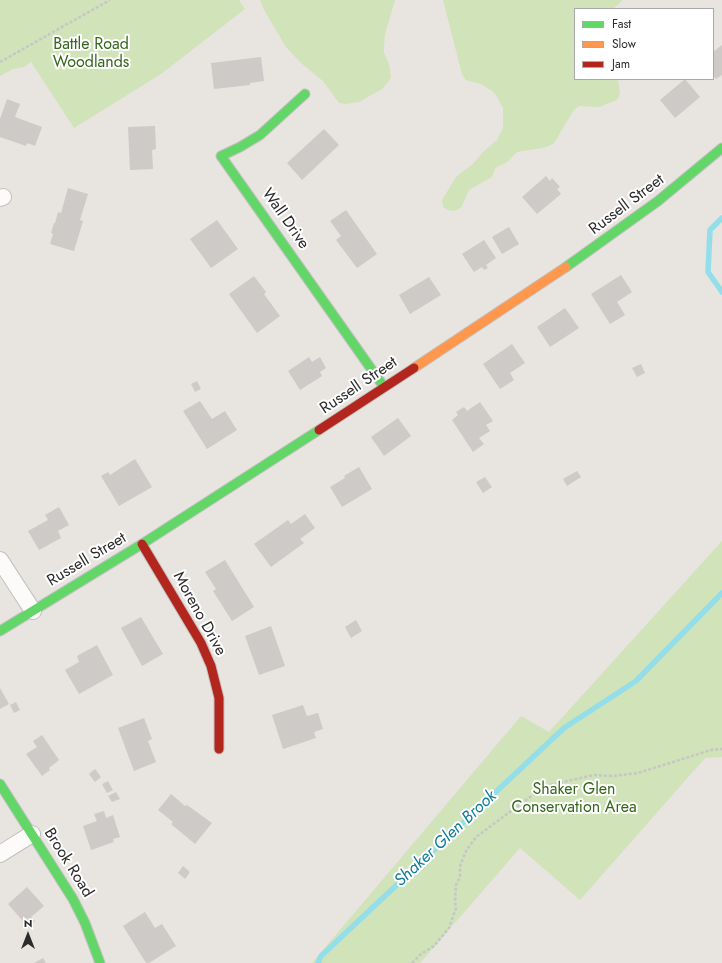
<!DOCTYPE html>
<html>
<head>
<meta charset="utf-8">
<style>
  body { margin:0 }
  #map { position:relative; width:722px; height:963px; overflow:hidden; background:#e8e4e0; font-family:Jost,sans-serif }
  canvas { display:block }
  .legend { position:absolute; left:574px; top:8px; width:140px; height:72px; box-sizing:border-box; background:#fff; border:1px solid #aaa; margin:0; padding:5px 7px; list-style:none; font-size:12px; color:#2b2b2b }
  .legend li { display:flex; align-items:center; gap:8px; height:20px }
  .legend b { width:20px; border:1px solid #aaa }
  .north { position:absolute; left:8px; top:915px; width:40px; height:40px; -webkit-text-stroke:3px #fff; paint-order:stroke; rotate:0deg; font-size:11px; font-weight:700; line-height:16px; text-align:center; color:#2b2b2b }
  .north::after { content:''; display:block; margin:auto; width:14px; height:18px; background:#2b2b2b; clip-path:polygon(50% 0,100% 100%,50% 72%,0 100%) }
</style>
</head>
<body>
<div id="map">
<canvas width="722" height="963"></canvas>
<ul class="legend">
<li><b style="height:5px;background:#63d668"></b>Fast</li>
<li><b style="height:5px;background:#ff974d"></b>Slow</li>
<li><b style="height:5px;background:#b3261e"></b>Jam</li>
</ul>
<div class="north">N</div>
</div>
<script>
const ctx = document.querySelector('canvas').getContext('2d');
ctx.lineJoin = 'round';
function fillPath(path, color) {
  ctx.fillStyle = color;
  ctx.fill(path, 'evenodd');
}
function poly(rows) {
  const path = new Path2D();
  for (const r of rows) {
    path.moveTo(r[0], r[1]);
    for (let i = 2; i < r.length; i += 2) path.lineTo(r[i], r[i + 1]);
  }
  return path;
}
function stroke(path, color, width, dash) {
  ctx.strokeStyle = color;
  ctx.lineWidth = width;
  ctx.lineCap = dash ? 'butt' : 'round';
  ctx.setLineDash(dash || []);
  ctx.stroke(path);
}
function label(font, color, halo, rows, align = 'center') {
  ctx.font = font + ' Jost,sans-serif';
  ctx.lineWidth = 4;
  ctx.setLineDash([]);
  ctx.textBaseline = 'middle';
  ctx.strokeStyle = halo;
  ctx.fillStyle = color;
  for (const [text, x, y, turn = 0] of rows) {
    ctx.save();
    ctx.translate(x, y);
    ctx.rotate((+turn || 0) * Math.PI / 180);
    ctx.textAlign = isNaN(turn) ? turn : align;
    if (halo) ctx.strokeText(text, 0, 0);
    ctx.fillText(text, 0, 0);
    ctx.restore();
  }
}
fillPath(poly([
  [0,0,240,0,240,2,245,9,161,74,74,128,31,62,24,67,13,69,0,76],
  [260,0,395,0,385,34,384,46,384,53,389,64,391,78,382,89,359,102,345,104,339,103,323,81,301,63,286,47,264,10],
  [443,0,623,0,613,9,575,9,575,79,618,79,620,94,617,100,599,107,579,106,574,110,554,143,549,146,542,148,517,152,507,162,495,168,492,177,469,190,461,208,454,211,448,210,443,207,442,200,456,177,474,163,482,153,497,140,503,128,503,108,496,95,492,91,481,84,466,80,462,74],
  [722,541,722,757,705,758,580,900,520,848,420,963,312,963,521,716,549,732]
]), '#d0e3b9');
stroke(poly([
  [722,218,710,230,708,272,722,292],
  [318,963,321,956,564,728,636,681,722,593]
]), '#94deea', 5.5);
fillPath(poly([
  [722,45,722,75,716,79,713,75,713,52],
  [261,57,264,81,250,83,250,85,214,89,211,63],
  [685,79,700,97,675,118,660,100],
  [7,99,20,104,15,117,42,127,35,146,27,143,26,146,0,137,0,119],
  [155,126,156,149,152,150,153,169,130,170,128,127],
  [324,129,339,145,302,180,287,163],
  [546,176,550,181,552,178,560,187,557,189,561,194,537,214,522,197],
  [68,188,88,194,80,220,83,221,74,251,50,244,53,234,51,233,54,223,55,223,58,212,61,213],
  [346,210,377,254,357,268,336,240,341,236,330,221],
  [217,220,238,249,211,268,190,239],
  [509,227,519,244,502,254,492,237],
  [484,240,496,258,486,265,488,268,484,270,482,267,474,272,462,254],
  [621,275,632,292,617,302,625,315,610,324,591,294],
  [254,276,266,292,264,294,280,316,257,333,229,294],
  [429,277,441,295,410,314,399,295],
  [565,308,579,328,550,347,537,327],
  [512,344,525,363,510,373,514,380,500,389,483,364],
  [309,357,312,362,320,357,326,368,320,372,322,376,300,390,288,371],
  [641,364,645,373,637,377,632,368],
  [197,381,201,389,195,392,191,384],
  [200,401,212,419,225,411,237,430,207,449,183,411],
  [480,402,493,421,486,425,490,431,479,438,484,444,473,452,452,420,458,415,456,412,464,407,467,411],
  [398,418,411,436,384,456,371,437],
  [135,459,152,487,119,506,101,476,108,472,110,475],
  [359,467,372,489,342,507,330,487,345,478,344,476],
  [577,471,581,477,567,486,563,479],
  [485,477,492,487,483,493,476,482],
  [59,507,69,525,58,531,61,538,39,550,28,531,48,520,45,515],
  [305,514,315,528,300,539,304,543,271,567,254,544,288,520,291,524],
  [225,560,254,607,232,621,213,591,216,589,205,572],
  [141,617,163,654,142,666,121,628],
  [356,620,362,631,351,638,345,627],
  [271,626,285,666,259,675,245,636],
  [97,645,113,675,79,694,65,670,79,662,77,656],
  [0,688,9,704,0,709],
  [16,702,20,710,14,713,10,705],
  [303,705,307,716,318,713,323,729,314,732,316,738,283,749,272,715],
  [144,718,152,739,148,741,156,762,134,771,118,728],
  [42,735,59,760,49,768,50,770,42,776,26,754,37,747,33,741],
  [95,769,101,777,95,782,89,774],
  [108,781,113,790,107,793,102,784],
  [116,792,120,799,112,802,108,796],
  [171,794,185,806,187,805,212,823,195,844,171,824,173,822,158,810],
  [104,811,106,818,113,815,120,837,113,839,114,842,91,850,83,826,97,821,94,814],
  [183,866,190,872,185,879,178,873],
  [27,887,44,906,31,917,35,921,28,927,8,904],
  [145,912,155,928,162,924,176,946,149,963,146,963,123,926],
  [43,958,46,963,34,963]
]), '#cdcac7');
const street = poly([
  [0,198,3,197],
  [0,560,33,611],
  [0,854,32,834]
]);
const fast = poly([
  [305,94,260,135,240,147,221,156,384,387],
  [566,267,658,201,722,148],
  [0,631,142,544,319,430],
  [0,784,73,899,85,923,100,963]
]);
const slow = poly([
  [414,368,566,267]
]);
const jam = poly([
  [319,430,414,368],
  [142,544,201,643,211,666,219,698,219,749]
]);
stroke(street, '#c2c1c1', 18);
stroke(fast, '#c2c1c1', 11);
stroke(slow, '#c2c1c1', 11);
stroke(jam, '#c2c1c1', 11);
stroke(poly([
  [0,62,110,0],
  [412,963,421,954,434,946,449,928,456,908,455,901,456,885,460,877,460,866,466,851,476,837,545,786,594,775,613,776,638,773,711,750,722,749]
]), '#c6c6c6', 2.5, [3, 2]);
stroke(street, '#fcfbfa', 16);
stroke(fast, '#63d668', 9);
stroke(slow, '#ff974d', 9);
stroke(jam, '#b3261e', 9);
label('16px', '#34671b', '#fff', [
  ["Battle Road",91,45],
  ["Woodlands",91,63],
  ["Shaker Glen",574,790],
  ["Conservation Area",574,808]
]);
label('16px', '#2b2b2b', '#fff', [
  ["Russell Street",627,205,-37],
  ["Wall Drive",285,219,55],
  ["Russell Street",359,386,-34],
  ["Russell Street",87,560,-31],
  ["Moreno Drive",199,614,61],
  ["Brook Road",68,863,58]
]);
label('italic 17px', '#0e7c9b', '#fff', [
  ["Shaker Glen Brook",446,839,-43]
]);
</script>
</body>
</html>
